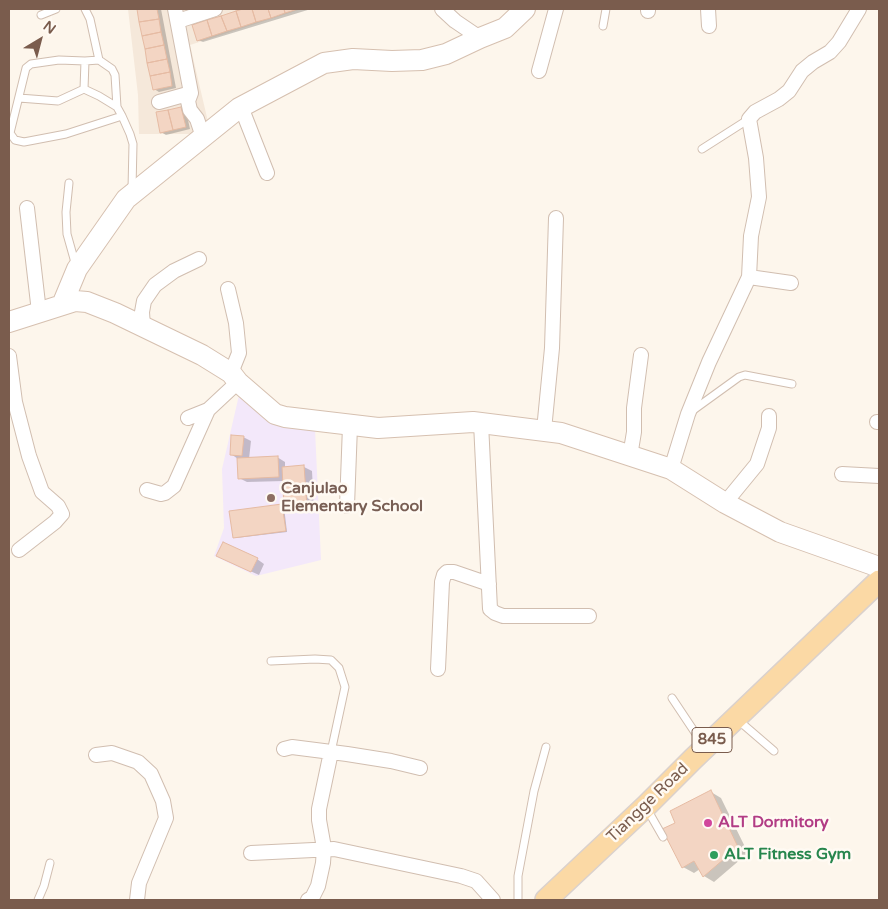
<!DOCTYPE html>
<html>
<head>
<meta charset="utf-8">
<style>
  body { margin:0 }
  #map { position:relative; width:888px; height:909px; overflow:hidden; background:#fdf6ec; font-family:"Varela Round",sans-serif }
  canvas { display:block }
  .frame { position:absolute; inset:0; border:10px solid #7a5c4d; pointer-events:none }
  .north { position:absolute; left:15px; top:15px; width:50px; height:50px; -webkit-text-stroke:4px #fffaf3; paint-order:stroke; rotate:37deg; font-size:14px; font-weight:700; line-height:20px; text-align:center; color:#7a5c4d }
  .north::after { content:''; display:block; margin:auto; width:18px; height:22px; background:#7a5c4d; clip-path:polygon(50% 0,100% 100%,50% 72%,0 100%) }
</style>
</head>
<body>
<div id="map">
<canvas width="888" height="909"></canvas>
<div class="frame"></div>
<div class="north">N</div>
</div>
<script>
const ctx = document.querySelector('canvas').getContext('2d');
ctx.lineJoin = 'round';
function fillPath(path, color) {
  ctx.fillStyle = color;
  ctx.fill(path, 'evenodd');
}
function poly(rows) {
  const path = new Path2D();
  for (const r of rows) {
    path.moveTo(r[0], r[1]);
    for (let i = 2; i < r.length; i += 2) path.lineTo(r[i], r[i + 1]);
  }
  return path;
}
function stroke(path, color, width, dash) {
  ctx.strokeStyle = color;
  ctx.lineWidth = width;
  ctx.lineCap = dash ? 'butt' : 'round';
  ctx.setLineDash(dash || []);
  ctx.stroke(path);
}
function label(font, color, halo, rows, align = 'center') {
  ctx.font = font + ' "Varela Round",sans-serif';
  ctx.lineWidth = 5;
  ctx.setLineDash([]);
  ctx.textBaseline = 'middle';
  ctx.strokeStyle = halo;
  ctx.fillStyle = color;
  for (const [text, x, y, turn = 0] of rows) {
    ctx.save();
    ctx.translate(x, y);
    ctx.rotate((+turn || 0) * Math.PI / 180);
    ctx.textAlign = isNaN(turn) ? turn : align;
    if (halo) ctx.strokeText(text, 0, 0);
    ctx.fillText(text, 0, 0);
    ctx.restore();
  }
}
fillPath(poly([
  [128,9,302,9,190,45,209,126,193,134,139,134,138,95]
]), '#f5e8da');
fillPath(poly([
  [239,395,315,429,321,560,256,576,214,556,224,528,222,469]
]), '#f3e8fa');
fillPath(poly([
  [138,9,161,9,176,88,159,92,154,89],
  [247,9,311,9,203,42,198,40,194,26],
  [181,108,186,111,190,129,166,135,161,132],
  [243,437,251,441,249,459,277,457,285,462,285,468,304,467,312,471,314,510,293,512,286,507,284,481,247,482,239,478,238,459,231,454],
  [282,506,284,507,287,532,236,538,234,537],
  [257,559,264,564,259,575,226,560],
  [711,792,721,798,748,853,714,882,704,876,700,869,694,873,683,867,677,823]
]), '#0003');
const building = poly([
  [137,9,157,9,159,19,139,22,137,9],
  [243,9,252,9,256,22,241,27,236,11,243,9],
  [252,9,268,9,271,18,256,22,252,9],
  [268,9,284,9,285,13,271,18,268,9],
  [284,9,298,9,285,13,284,9],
  [236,11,241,27,227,31,221,16,236,11],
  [221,16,227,31,212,36,207,20,221,16],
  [159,19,161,32,142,36,139,22,159,19],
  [207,20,212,36,197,41,192,25,207,20],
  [161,32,164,45,145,49,142,36,161,32],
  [164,45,167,59,147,63,145,49,164,45],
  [167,59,170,72,150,76,147,63,167,59],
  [170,72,172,86,153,90,150,76,170,72],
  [181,107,186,127,173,130,168,110,181,107],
  [168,110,173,130,160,133,156,112,168,110],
  [231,435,244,436,242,456,230,455,231,435],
  [278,456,279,477,238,479,237,458,278,456],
  [304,465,307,507,284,508,282,467,304,465],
  [282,504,286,531,233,538,229,511,282,504],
  [223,542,258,558,251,572,216,556,223,542],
  [711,790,738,847,703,877,694,861,682,868,662,829,675,823,670,811,711,790]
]);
fillPath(building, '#f3d5c3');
stroke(building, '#e6bba3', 1);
const lane = poly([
  [85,9,90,19,99,60],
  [41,15,56,9],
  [603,26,606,9],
  [84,89,99,96,117,107],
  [19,98,58,101,84,89,85,61],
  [122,116,66,134,24,142,15,140,10,133,26,68,31,64,59,60,85,61,99,60,112,69,115,75,117,107,122,116,130,134,133,144,132,189],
  [702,149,749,119],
  [69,183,66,212,67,234,76,266],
  [692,411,739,377,745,375,792,384],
  [271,661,315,659,331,660,339,668,345,687,331,752],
  [672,698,704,746],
  [738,720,774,751],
  [647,809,663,837],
  [38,900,44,886,50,863],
  [518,900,518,876,534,791,546,747]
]);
const street = poly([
  [175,9,191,93,188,101,190,110,197,119,203,137],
  [442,9,455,21,480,38],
  [648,9,648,11],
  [708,9,709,26],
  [178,21,215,9],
  [539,71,556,9],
  [159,102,191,93],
  [239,108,245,117,267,173],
  [27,208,39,312],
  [749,277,791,283],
  [228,289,236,323,239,353,231,373],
  [143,327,142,312,144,301,155,285,174,271,199,259],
  [9,356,15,402,29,456,42,492,58,506,62,514,55,522,19,550],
  [188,418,208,410,238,382],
  [877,422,879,422],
  [481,423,490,609,495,613,503,616,589,616],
  [544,430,552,348,556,218],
  [630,456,634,432,634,408,641,355],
  [671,469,688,414,709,362,749,277,751,236,759,197,756,158,749,119,755,112,779,99,789,91,802,71,813,62,830,52,839,42,859,9],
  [842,474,879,476],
  [147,490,161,494,165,493,174,486,208,410],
  [725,503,757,464,769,428,769,416],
  [347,506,350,426],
  [438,669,442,582,444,575,447,572,454,572,489,584],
  [284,749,292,747,347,754,391,761,420,768],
  [96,755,112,753,138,762,151,774,163,801,166,818,139,883,137,900],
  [251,853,334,849,461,876,476,881,493,900],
  [308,900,312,898,318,886,323,863,324,848,319,820,319,809,331,752]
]);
const secondary = poly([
  [62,305,77,269,126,199,239,108,324,63,353,59,392,61,422,60,446,54,480,38,505,28,525,9],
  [9,322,75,301,87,302,115,313,202,355,231,373,238,382,275,414,285,417,378,428,473,422,561,433,671,469,725,503,780,532,879,567]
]);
const primary = poly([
  [546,900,646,806,693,759,879,581]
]);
stroke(lane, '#d1beb0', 9);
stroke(street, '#d1beb0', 16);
stroke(secondary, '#d6c0b0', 22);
stroke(primary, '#dad1cd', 24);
stroke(lane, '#fff', 7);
stroke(street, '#fff', 14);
stroke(secondary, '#fff', 20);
stroke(primary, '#fbd9a5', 21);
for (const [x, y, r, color] of [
  [271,498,5,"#8d6e63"],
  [708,823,5,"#d1479c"],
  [714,855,5,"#2e9e5b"]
]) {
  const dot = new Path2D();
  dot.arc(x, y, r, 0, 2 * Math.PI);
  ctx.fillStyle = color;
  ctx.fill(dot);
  stroke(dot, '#fffaf3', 2);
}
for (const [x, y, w] of [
  [712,740,40]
]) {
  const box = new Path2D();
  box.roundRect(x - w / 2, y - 12.5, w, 25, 4);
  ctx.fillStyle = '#fffaf3';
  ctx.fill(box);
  stroke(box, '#7a5c4d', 1);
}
label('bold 15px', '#7a5c4d', null, [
  ["845",712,740]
]);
label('bold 16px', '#785e54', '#fffaf3', [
  ["Canjulao",281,489],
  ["Elementary School",281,507]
], 'left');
label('16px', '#7a5c4d', '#fffaf3', [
  ["Tiangge Road",648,803,-44]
]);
label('bold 16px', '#b23c85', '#fffaf3', [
  ["ALT Dormitory",718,823]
], 'left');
label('bold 16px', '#27864d', '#fffaf3', [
  ["ALT Fitness Gym",724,855]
], 'left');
</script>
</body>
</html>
